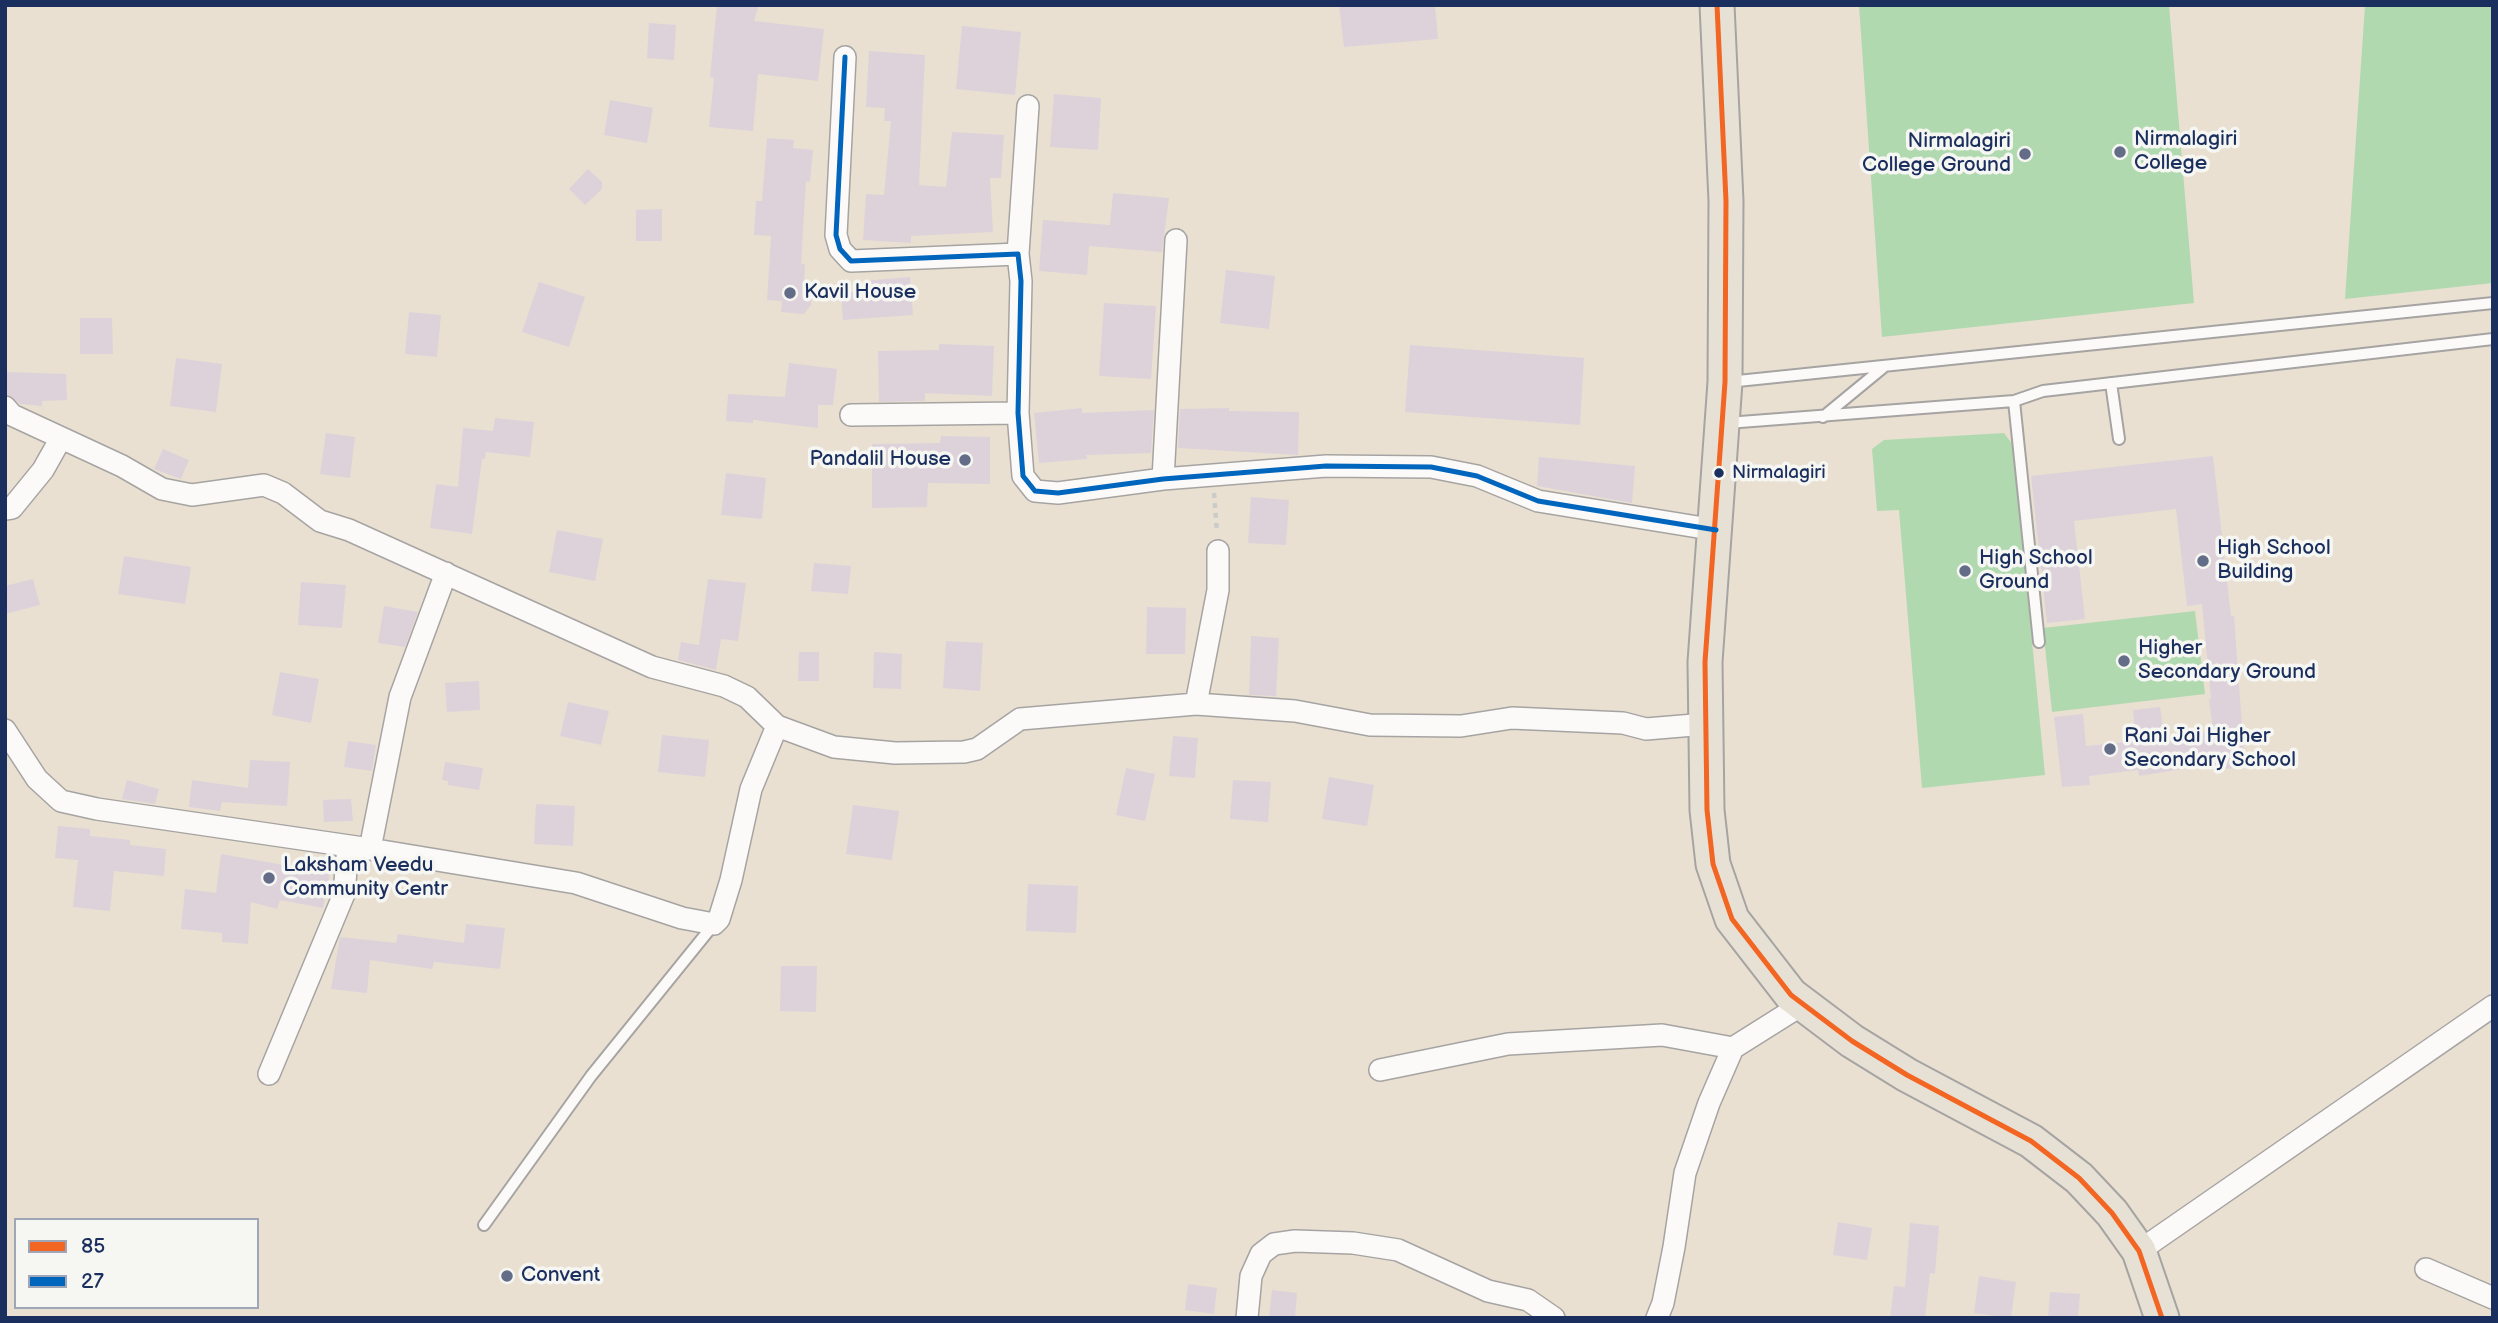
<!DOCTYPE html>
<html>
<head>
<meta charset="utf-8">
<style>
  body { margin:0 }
  #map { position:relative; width:2498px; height:1323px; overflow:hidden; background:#e9e0d2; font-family:"Balsamiq Sans",sans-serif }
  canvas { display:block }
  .frame { position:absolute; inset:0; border:7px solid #1b2f5e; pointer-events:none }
  .legend { position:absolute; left:14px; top:1218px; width:245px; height:91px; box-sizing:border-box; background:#f6f6f2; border:2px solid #9ea6b7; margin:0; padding:9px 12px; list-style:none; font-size:21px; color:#1b2f5e }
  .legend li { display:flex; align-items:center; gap:14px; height:35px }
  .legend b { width:35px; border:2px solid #9ea6b7 }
</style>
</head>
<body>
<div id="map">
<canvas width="2498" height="1323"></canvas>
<div class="frame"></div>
<ul class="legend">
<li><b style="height:9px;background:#f26522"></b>85</li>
<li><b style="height:9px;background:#0065bd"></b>27</li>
</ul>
</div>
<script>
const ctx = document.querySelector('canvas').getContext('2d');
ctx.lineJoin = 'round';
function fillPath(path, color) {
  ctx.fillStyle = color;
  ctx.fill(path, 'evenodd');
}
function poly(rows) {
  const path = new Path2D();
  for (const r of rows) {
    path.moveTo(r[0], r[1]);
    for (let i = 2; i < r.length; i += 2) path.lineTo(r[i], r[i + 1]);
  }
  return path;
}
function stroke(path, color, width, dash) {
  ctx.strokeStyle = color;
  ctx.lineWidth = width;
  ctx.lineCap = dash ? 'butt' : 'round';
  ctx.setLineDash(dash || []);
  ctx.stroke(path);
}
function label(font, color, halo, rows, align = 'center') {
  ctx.font = font + ' "Balsamiq Sans",sans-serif';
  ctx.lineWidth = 7;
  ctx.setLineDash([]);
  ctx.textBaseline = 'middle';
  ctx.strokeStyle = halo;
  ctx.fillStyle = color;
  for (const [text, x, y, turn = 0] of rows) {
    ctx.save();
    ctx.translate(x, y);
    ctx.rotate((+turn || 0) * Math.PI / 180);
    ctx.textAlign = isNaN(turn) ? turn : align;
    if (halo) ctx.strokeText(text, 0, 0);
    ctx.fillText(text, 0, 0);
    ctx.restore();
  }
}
fillPath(poly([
  [1859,5,2169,5,2194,303,1882,337],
  [2365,5,2493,5,2493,283,2345,299],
  [2004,433,2013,445,2045,775,1922,788,1899,510,1877,511,1872,449,1884,440],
  [2195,611,2205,694,2052,712,2043,628]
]), '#b1d9af');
fillPath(poly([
  [717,5,759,5,754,21,824,29,818,81,758,74,753,131,709,127,714,78,710,77],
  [1339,5,1435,5,1438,39,1344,47],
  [649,23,676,25,674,60,647,58],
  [962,26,1021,32,1015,95,956,89],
  [869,51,925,55,919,185,946,187,952,132,1004,135,1001,178,990,178,993,232,911,236,911,243,863,240,866,194,884,195,891,121,884,121,885,108,866,107],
  [1054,94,1101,98,1098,150,1050,147],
  [610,100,653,108,647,143,604,135],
  [767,138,794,140,793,148,813,150,810,182,806,181,801,264,805,264,804,282,812,285,811,305,804,314,781,312,782,301,767,300,771,236,754,235,756,201,762,201],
  [588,169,602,182,602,189,585,205,569,189],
  [1113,193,1169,198,1162,252,1089,246,1087,275,1039,271,1043,220,1110,225],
  [662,209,662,241,636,241,636,210],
  [1226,270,1275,276,1269,329,1220,323],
  [910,277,913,315,843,320,841,293,864,291,863,281],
  [539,282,585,297,569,347,522,332],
  [1104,303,1156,306,1151,379,1099,376],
  [409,312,441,315,437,357,405,354],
  [80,318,112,318,113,354,80,354],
  [939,344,994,346,992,396,925,393,925,401,879,402,878,351,939,350],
  [1410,345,1584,358,1580,425,1405,412],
  [176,358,222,364,216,412,170,406],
  [789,363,837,369,833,405,818,405,818,428,753,420,753,423,726,421,728,394,785,397],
  [7,372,66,374,67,400,42,401,42,406,20,404,7,394],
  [1082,408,1082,413,1154,410,1151,453,1086,455,1087,459,1039,463,1034,413],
  [1229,408,1229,411,1299,412,1298,455,1178,448,1180,409],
  [495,418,534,422,530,457,486,452,485,459,482,459,472,534,430,528,436,484,458,487,463,428,493,431],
  [326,433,355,437,350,478,320,474],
  [941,436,990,437,990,484,928,483,927,507,872,508,872,444,940,443],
  [163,449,189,460,181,479,154,469],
  [2213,456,2231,616,2234,616,2245,767,2214,770,2214,764,2139,776,2138,770,2089,776,2090,785,2062,787,2054,717,2083,714,2086,746,2136,741,2133,710,2160,707,2164,736,2213,731,2209,699,2211,699,2202,604,2187,606,2176,509,2074,521,2085,619,2047,623,2031,476],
  [1539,457,1635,466,1632,503,1537,486],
  [726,473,766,478,762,519,721,515],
  [1251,497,1289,500,1286,545,1248,543],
  [557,530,603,539,595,581,549,572],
  [124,556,191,567,185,604,118,594],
  [814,563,851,566,848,594,811,591],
  [33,579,40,605,5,614,5,586],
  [708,579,746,583,738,641,721,639,716,670,678,660,681,642,699,645],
  [301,582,346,585,342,628,298,625],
  [384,606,418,612,405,647,378,643],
  [1147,607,1186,608,1185,654,1146,654],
  [1251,636,1279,638,1276,696,1249,695],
  [946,641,983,643,980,691,943,688],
  [799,652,819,652,819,681,798,681],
  [874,652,902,654,901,689,873,688],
  [280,672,319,679,311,723,272,715],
  [479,681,480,710,447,712,445,683],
  [568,702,609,711,601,745,560,736],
  [662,735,709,740,705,777,658,772],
  [1173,736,1198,738,1195,778,1169,776],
  [348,741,376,745,372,771,344,767],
  [250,760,290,762,287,806,222,802,220,811,189,807,192,780,248,788],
  [445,762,483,768,479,790,448,785,448,781,442,780],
  [1126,768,1155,774,1145,821,1116,815],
  [1329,777,1374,785,1367,826,1322,819],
  [127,780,159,789,155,804,122,799],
  [1233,780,1271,782,1268,822,1230,819],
  [351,799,353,821,324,822,323,800],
  [536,804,575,806,573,846,534,844],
  [853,805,899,811,892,860,846,854],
  [58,826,90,829,90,836,130,840,130,845,166,849,164,876,114,871,110,911,73,907,78,860,55,858],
  [221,854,330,873,323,908,280,900,277,909,251,902,248,944,222,942,222,933,181,929,185,889,216,893],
  [1028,884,1078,886,1076,933,1026,931],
  [466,924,505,928,500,969,434,962,432,969,370,960,367,993,331,989,340,937,396,943,398,934,464,943],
  [781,966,817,966,816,1012,780,1011],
  [1838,1222,1872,1228,1867,1260,1833,1255],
  [1910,1223,1939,1226,1935,1274,1930,1273,1925,1318,1890,1318,1894,1286,1905,1287],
  [1979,1276,2016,1282,2011,1318,1974,1313],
  [1188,1284,1217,1288,1214,1314,1185,1310],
  [1272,1290,1297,1293,1295,1318,1269,1318],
  [2050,1292,2080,1294,2078,1318,2048,1318]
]), '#ddd2da');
const service = poly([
  [1728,382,2493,303],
  [2111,383,2119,439],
  [2014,401,2039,642],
  [1823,417,1885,366],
  [1727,423,2014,401,2043,391,2493,339],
  [484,1225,591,1076,714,924]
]);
const minor = poly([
  [845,57,836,235,840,249,851,261,1018,254,1021,281,1018,413,1023,476,1035,491,1058,493,1163,479,1326,466,1431,467,1477,476,1538,501,1716,530],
  [1018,254,1028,106],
  [5,407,12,415,122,466,162,489,192,495,264,485,283,493,320,521,349,530,652,667,724,686,747,697,777,726,834,747,895,753,964,752,977,749,1020,719,1196,704,1295,711,1370,725,1461,726,1512,718,1623,723,1646,729,1706,724],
  [851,415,1018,413],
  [1163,479,1176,240],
  [5,509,12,508,43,470,61,438],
  [1196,704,1218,590,1218,551],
  [5,730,37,779,61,801,97,809,370,849,400,697,446,573],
  [370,849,576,883,682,918,714,924,719,919,731,880,751,789,777,726],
  [1380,1070,1508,1044,1662,1035,1733,1048],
  [269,1074,344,894,348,846],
  [2139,1251,2493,1006],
  [2426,1269,2493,1298],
  [1247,1318,1251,1276,1261,1254,1274,1244,1295,1241,1353,1243,1398,1250,1488,1291,1528,1300,1554,1318],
  [1657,1318,1663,1303,1674,1247,1685,1173,1709,1103,1733,1048,1803,1004]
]);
const primary = poly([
  [1717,5,1726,201,1725,382,1705,662,1707,810,1713,864,1732,919,1791,995,1852,1041,1907,1075,2031,1141,2079,1178,2112,1213,2139,1251,2162,1318]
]);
stroke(service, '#a6a4a2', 14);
stroke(minor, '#a6a4a2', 24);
stroke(primary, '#a6a4a2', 37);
stroke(poly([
  [1214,493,1217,533]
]), '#cbcbca', 4.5, [5, 5]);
stroke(service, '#fcfaf8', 10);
stroke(minor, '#fcfaf8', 21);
stroke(primary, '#e7e1d5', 33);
stroke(poly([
  [1717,5,1726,201,1725,382,1705,662,1707,810,1713,864,1732,919,1791,995,1852,1041,1907,1075,2031,1141,2079,1178,2112,1213,2139,1251,2162,1318]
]), '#f26522', 5);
stroke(poly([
  [845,57,836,235,840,249,851,261,1018,254,1021,281,1018,413,1023,476,1035,491,1058,493,1163,479,1326,466,1431,467,1477,476,1538,501,1716,530]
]), '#0065bd', 5);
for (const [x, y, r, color] of [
  [2120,152,7,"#636d87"],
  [2025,154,7,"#636d87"],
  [790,293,7,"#636d87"],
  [965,460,7,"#636d87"],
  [1719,473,6,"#1b2f5e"],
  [2203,561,7,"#636d87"],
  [1965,571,7,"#636d87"],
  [2124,661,7,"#636d87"],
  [2110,749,7,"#636d87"],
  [269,878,7,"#636d87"],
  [507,1276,7,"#636d87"]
]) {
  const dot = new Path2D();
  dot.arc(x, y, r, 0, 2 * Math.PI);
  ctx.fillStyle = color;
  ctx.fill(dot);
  stroke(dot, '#f6f6f2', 2.5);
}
label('19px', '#1b2f5e', '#f6f6f2', [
  ["Nirmalagiri",1732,473]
], 'left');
label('21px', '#1b2f5e', '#f6f6f2', [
  ["Nirmalagiri",2134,140],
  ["College",2134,164],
  ["Nirmalagiri",2011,142,"right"],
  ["College Ground",2011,166,"right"],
  ["Kavil House",804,293],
  ["Pandalil House",951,460,"right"],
  ["High School",2217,549],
  ["Building",2217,573],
  ["High School",1979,559],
  ["Ground",1979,583],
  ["Higher",2138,649],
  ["Secondary Ground",2138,673],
  ["Rani Jai Higher",2124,737],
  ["Secondary School",2124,761],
  ["Laksham Veedu",283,866],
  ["Community Centr",283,890],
  ["Convent",521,1276]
], 'left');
</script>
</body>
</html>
